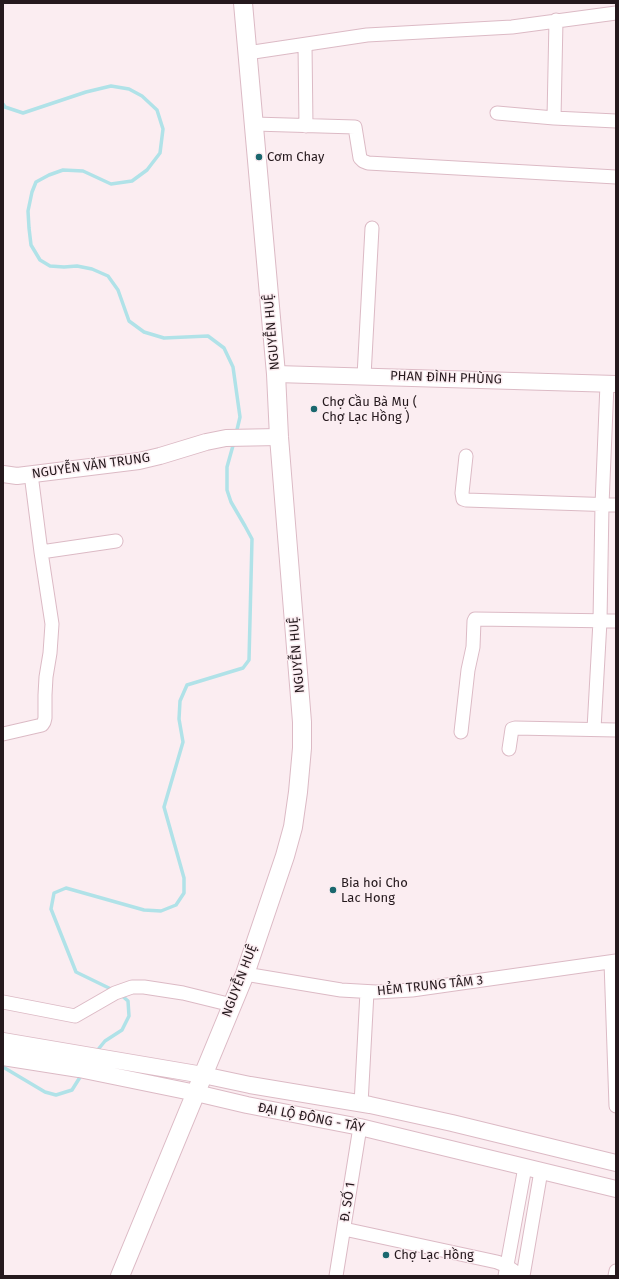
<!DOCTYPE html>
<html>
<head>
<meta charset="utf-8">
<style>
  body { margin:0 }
  #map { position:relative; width:619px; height:1279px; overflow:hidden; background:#fbedf1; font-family:"Fira Sans",sans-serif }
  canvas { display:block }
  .frame { position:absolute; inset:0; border:4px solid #25191d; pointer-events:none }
</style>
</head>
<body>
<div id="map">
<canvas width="619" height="1279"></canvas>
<div class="frame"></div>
</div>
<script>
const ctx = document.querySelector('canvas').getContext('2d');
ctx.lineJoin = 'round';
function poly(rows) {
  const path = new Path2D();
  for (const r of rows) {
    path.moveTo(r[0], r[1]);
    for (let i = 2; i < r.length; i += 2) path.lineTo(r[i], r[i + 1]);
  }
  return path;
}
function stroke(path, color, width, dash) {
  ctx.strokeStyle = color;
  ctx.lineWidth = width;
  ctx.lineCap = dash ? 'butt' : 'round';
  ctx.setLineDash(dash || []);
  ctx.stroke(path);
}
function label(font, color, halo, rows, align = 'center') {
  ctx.font = font + ' "Fira Sans",sans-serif';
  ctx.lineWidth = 3;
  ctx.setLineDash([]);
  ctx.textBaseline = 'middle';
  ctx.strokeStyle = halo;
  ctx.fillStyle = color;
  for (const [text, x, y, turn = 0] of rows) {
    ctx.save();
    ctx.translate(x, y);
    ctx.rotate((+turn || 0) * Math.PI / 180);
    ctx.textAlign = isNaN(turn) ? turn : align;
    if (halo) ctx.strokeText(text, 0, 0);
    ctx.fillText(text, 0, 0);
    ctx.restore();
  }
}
stroke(poly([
  [3,104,5,107,23,113,86,92,111,86,129,89,142,96,157,110,163,129,160,153,147,170,132,181,111,184,83,171,63,170,49,175,36,182,32,192,28,211,29,228,31,245,40,260,50,266,64,267,77,266,92,269,108,276,118,290,129,321,144,332,164,338,208,336,224,348,233,367,240,417,236,434],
  [113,990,76,972,51,909,54,893,66,888,144,910,161,911,176,905,184,893,184,878,164,807,183,742,179,719,180,701,187,685,243,668,249,660,252,539,245,526,231,502,227,490,227,467,234,442],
  [96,1052,105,1041,122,1030,129,1016,128,1001,120,994],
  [3,1067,45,1092,56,1095,72,1090,82,1074]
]), '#b0e2e8', 3.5);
const minor = poly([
  [556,20,554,118,616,121],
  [305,45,306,126],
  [247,53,367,35,512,27,616,13],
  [497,113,554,118],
  [254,124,355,127,360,158,363,161,368,163,616,177],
  [364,376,372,228],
  [466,456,462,493,463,499,466,500,616,505],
  [41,552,116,541],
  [594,729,600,621,602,505,607,384],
  [461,732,468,670,473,647,474,621,475,619,616,621],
  [3,734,42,725,44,722,45,718,45,695,46,677,50,653,52,624,41,552,31,474],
  [509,749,512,729,515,728,616,730],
  [611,962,616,1106],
  [245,974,341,990,376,992,412,990,616,961],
  [3,1002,75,1016,115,993,132,987,144,987,183,993,232,1005],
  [361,1104,367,992],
  [344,1229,497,1262,507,1266,521,1276],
  [336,1276,360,1127],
  [505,1276,525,1167],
  [523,1276,541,1171],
  [615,1276,616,1271]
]);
const tertiary = poly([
  [276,374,616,384],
  [3,474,17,476,139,461,160,456,206,442,226,438,279,437],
  [3,1041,203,1075,250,1085,370,1105,452,1123,616,1163],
  [3,1057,79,1069,196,1093,247,1105,360,1127,616,1189]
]);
const secondary = poly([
  [120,1276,245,974,285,856,293,827,298,792,302,748,302,722,279,437,276,374,243,3]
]);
stroke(minor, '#dcbac5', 15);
stroke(tertiary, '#dcbac5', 18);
stroke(secondary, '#dcbac5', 20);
stroke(minor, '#fff', 13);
stroke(tertiary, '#fff', 16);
stroke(secondary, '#fff', 18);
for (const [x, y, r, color] of [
  [259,157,4,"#1a676e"],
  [314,409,4,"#1a676e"],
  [333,890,4,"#1a676e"],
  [386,1255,4,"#1a676e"]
]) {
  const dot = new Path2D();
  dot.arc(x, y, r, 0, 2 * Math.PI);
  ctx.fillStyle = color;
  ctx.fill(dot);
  stroke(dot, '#fbedf1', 1.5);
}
label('13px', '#25191d', '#fbedf1', [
  ["Cơm Chay",267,157],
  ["Chợ Cầu Bà Mụ (",322,402],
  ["Chợ Lạc Hồng )",322,417],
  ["Bia hoi Cho",341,883],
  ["Lac Hong",341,898],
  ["Chợ Lạc Hồng",394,1255]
], 'left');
label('13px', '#25191d', '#fbedf1', [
  ["NGUYỄN HUỆ",272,332,-95],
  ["PHAN ĐÌNH PHÙNG",446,378,2],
  ["NGUYỄN VĂN TRUNG",91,466,-8],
  ["NGUYỄN HUỆ",297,655,-95],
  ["NGUYỄN HUỆ",240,981,-69],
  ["HẺM TRUNG TÂM 3",430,986,-6],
  ["ĐẠI LỘ ĐÔNG - TÂY",311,1118,11],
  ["Đ. SỐ 1",348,1202,-81]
]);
</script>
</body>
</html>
